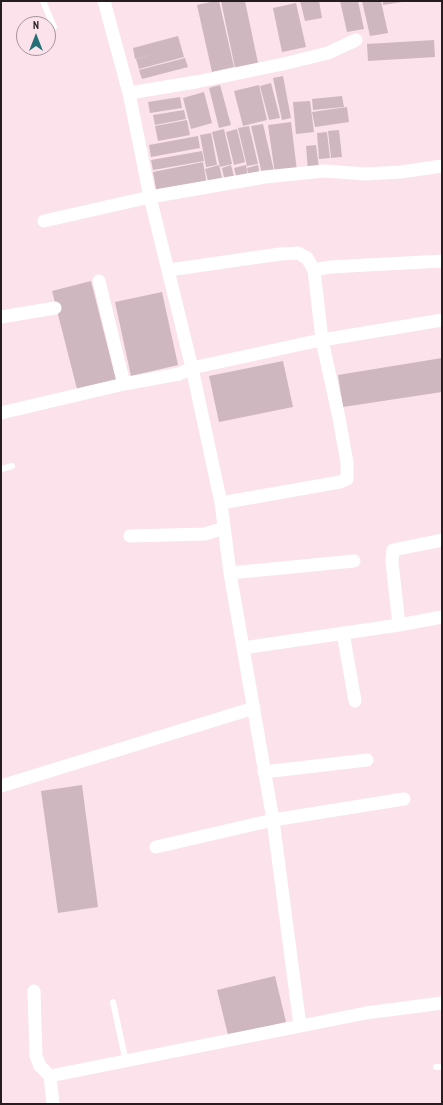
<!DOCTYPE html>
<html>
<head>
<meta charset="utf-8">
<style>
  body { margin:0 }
  #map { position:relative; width:443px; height:1105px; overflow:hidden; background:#fbe2eb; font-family:"PT Sans Narrow",sans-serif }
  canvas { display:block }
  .frame { position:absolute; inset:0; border:2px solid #261d20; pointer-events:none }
  .north { position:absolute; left:16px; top:16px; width:40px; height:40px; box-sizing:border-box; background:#fbe2eb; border:1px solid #a6939a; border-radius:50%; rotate:0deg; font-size:11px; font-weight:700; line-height:16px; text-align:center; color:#261d20 }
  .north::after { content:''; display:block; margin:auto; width:14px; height:18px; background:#246f76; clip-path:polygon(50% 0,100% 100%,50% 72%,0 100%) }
</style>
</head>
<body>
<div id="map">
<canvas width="443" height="1105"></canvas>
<div class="frame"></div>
<div class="north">N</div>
</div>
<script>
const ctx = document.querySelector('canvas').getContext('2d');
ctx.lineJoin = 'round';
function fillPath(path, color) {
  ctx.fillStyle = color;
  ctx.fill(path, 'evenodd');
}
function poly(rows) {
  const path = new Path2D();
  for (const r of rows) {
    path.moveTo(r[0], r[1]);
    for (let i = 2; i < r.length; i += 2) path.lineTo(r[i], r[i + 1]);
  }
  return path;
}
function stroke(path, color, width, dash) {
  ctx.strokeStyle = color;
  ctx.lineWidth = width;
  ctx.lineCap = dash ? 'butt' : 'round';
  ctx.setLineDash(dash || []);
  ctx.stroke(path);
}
fillPath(poly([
  [215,1,219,1,234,67,212,72,197,5],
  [221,1,245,1,258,63,235,68],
  [300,1,319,1,322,18,305,21],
  [340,1,358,1,364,29,347,32],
  [362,1,381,1,388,33,370,36],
  [383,1,402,1,402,2,383,5],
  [296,3,306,47,282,52,273,8],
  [178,36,184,57,139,69,136,59,162,52,135,59,133,48],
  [434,40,435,57,368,61,367,44],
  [185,58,188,67,142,79,139,70],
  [283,76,291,118,282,120,273,78],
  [271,83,280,118,269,120,260,86],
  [220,85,231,125,219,128,209,88],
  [259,85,267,120,243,126,234,91],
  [204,92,212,123,191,129,183,98],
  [342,96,344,107,313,110,312,99],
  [180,97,182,108,150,113,148,102],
  [310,101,314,132,296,134,293,102],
  [347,107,349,122,315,127,312,112],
  [184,110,186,119,155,125,153,115],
  [187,120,190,135,158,141,155,126],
  [291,122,297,171,275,174,268,125],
  [263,124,274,171,262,174,251,126],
  [249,126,258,164,247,166,238,128],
  [224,129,232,164,220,167,212,132],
  [237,129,245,162,234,165,226,132],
  [339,130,342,157,331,158,328,131],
  [327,132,330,158,319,159,317,133],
  [211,133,217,165,206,167,200,135],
  [198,136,200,148,151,157,149,145],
  [316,145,319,168,308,170,306,146],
  [202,151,204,161,153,170,151,160],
  [203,162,207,185,157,194,153,172],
  [219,165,223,182,209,185,205,169],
  [231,165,235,180,225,182,222,168],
  [246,165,248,177,237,180,234,168],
  [258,165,260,175,249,178,247,168],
  [91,281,116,380,77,389,52,291],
  [162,292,178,365,131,376,115,302],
  [442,358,442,392,343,407,338,375],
  [283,361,293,407,219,422,209,376],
  [82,785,98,907,58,913,41,791],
  [275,976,286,1022,228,1035,217,990]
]), '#cfb7bf');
stroke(poly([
  [43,1,54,27],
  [1,469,12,466],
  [113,1002,126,1062],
  [436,1067,442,1067]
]), '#fff', 6);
stroke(poly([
  [104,1,129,93,150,197,192,368,221,503,230,573,273,820,300,1026],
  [129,93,196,82,283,64,328,53,356,40],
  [44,221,150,197,265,177,324,171,366,174,401,172,442,166],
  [169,270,280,254,298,253,307,258,314,270,322,340,339,418,347,463,347,479,340,482,221,503],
  [314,270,330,267,442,261],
  [99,281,124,384],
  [1,317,55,308],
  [1,413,124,384,179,374,192,368,316,341,442,320],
  [130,536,205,534,224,528],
  [230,573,354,561],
  [399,625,442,617],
  [343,633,355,701],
  [243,648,399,625,392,562,393,550,442,540],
  [264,772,367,760],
  [1,786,254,708],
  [156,847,273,820,404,799],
  [34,991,36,1056,40,1066,50,1076,53,1104],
  [50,1076,366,1013,442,1003]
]), '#fff', 13);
</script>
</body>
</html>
